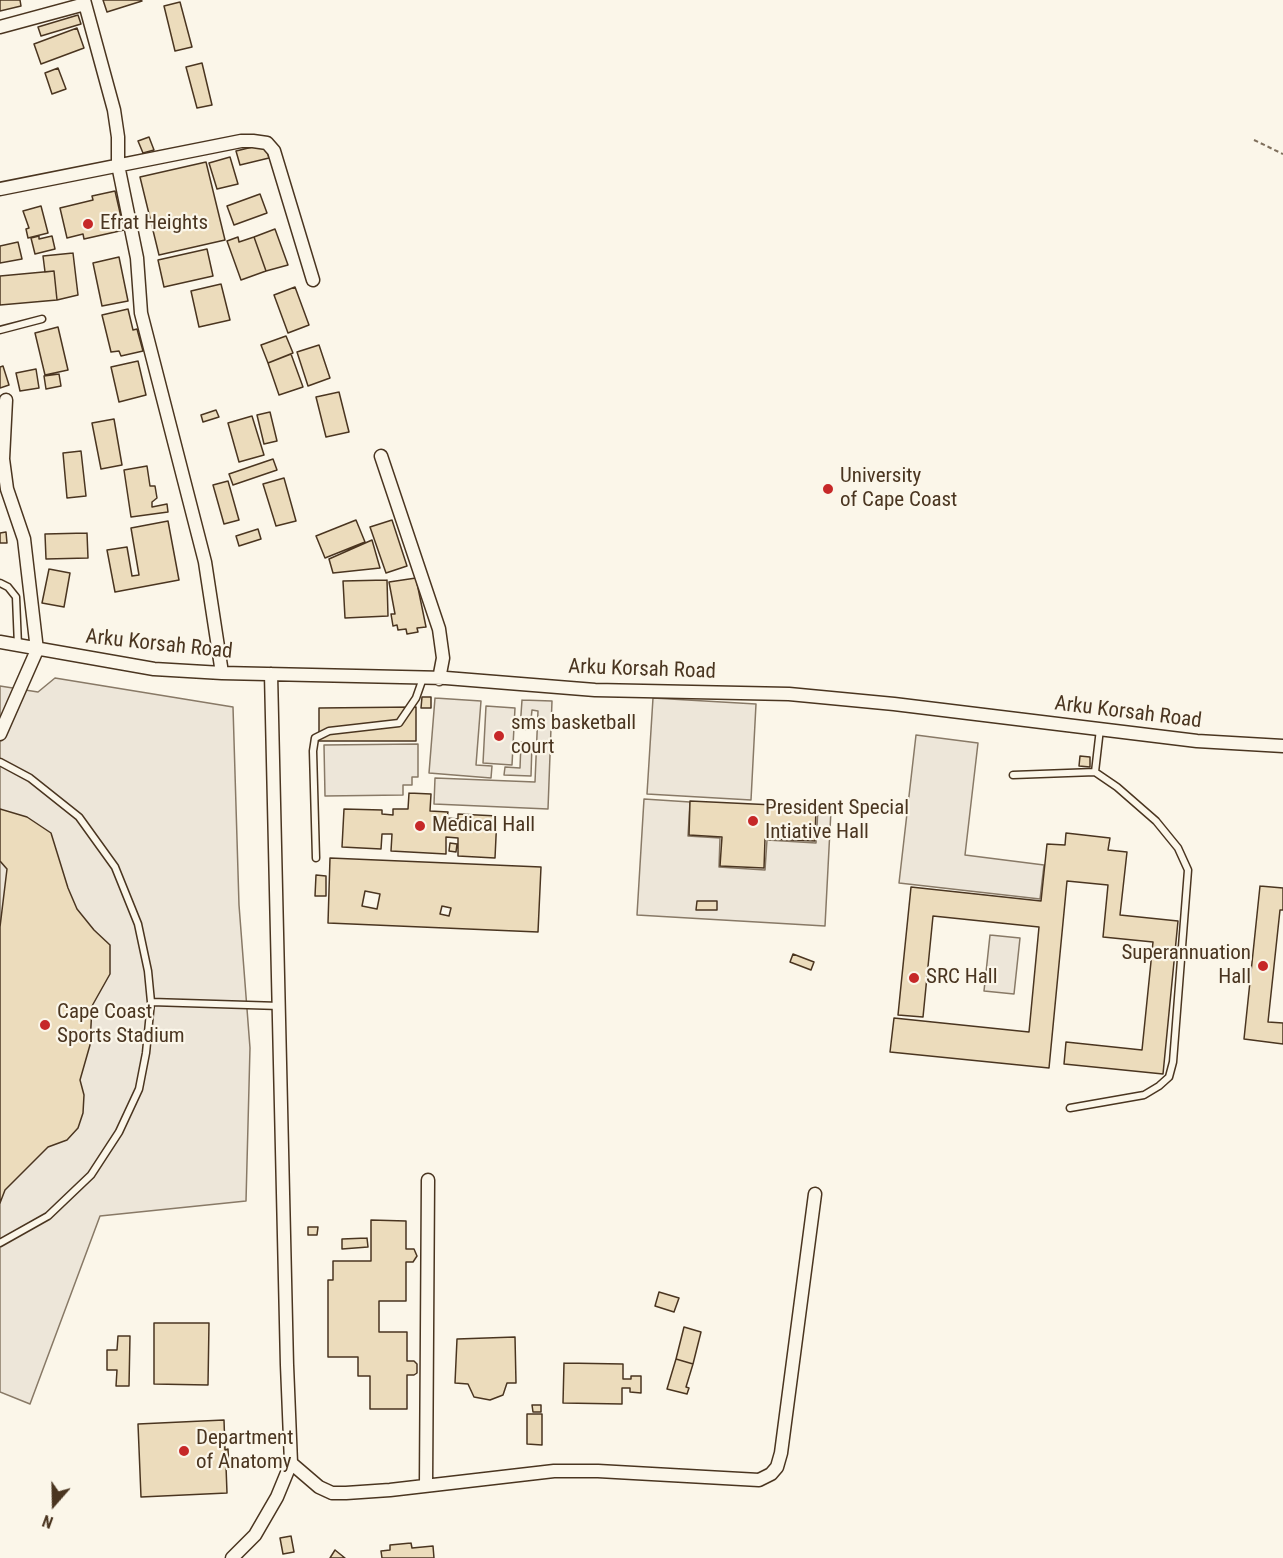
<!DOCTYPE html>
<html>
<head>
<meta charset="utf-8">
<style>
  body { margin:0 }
  #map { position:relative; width:1283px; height:1558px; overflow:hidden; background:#fbf6e9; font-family:"Roboto Condensed",sans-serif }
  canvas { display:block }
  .north { position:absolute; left:24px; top:1474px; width:60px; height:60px; -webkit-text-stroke:4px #fbf6e9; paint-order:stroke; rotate:200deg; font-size:16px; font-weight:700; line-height:24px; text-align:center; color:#4a3520 }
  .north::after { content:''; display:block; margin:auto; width:21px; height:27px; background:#4a3520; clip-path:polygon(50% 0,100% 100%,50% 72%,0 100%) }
</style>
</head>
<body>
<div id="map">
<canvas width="1283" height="1558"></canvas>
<div class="north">N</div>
</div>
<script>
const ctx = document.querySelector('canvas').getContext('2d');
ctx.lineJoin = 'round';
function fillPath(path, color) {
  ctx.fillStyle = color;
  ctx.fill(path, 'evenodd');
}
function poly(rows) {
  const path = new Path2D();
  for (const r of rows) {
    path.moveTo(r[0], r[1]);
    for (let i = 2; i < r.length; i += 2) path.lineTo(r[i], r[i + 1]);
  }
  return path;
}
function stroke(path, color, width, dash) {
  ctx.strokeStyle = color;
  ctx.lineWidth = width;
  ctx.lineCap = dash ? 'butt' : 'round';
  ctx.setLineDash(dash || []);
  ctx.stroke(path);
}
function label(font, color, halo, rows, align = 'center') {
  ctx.font = font + ' "Roboto Condensed",sans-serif';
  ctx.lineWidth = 4.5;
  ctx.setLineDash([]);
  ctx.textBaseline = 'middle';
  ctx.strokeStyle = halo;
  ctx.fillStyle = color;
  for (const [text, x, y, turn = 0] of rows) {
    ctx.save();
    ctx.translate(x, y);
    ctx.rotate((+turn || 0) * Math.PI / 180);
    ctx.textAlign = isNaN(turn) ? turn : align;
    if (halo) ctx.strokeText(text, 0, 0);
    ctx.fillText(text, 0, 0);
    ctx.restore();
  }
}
const green = poly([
  [55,678,233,707,239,905,250,1048,246,1201,100,1216,30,1404,0,1392,0,686,38,692,55,678],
  [435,698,481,701,476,765,492,766,491,778,429,773,435,698],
  [653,698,756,704,751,800,647,794,653,698],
  [522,700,552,701,548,809,434,804,435,778,535,782,538,711,532,710,530,730,520,729,522,700],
  [486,706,515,708,512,765,483,763,486,706],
  [916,735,978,743,965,855,1044,865,1040,899,899,883,916,735],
  [521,742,532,743,531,776,504,775,505,767,520,768,521,742],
  [418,744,418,777,412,777,412,785,403,785,403,795,325,796,324,745,418,744],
  [644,799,690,802,688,836,720,838,719,867,765,870,767,840,816,843,818,809,831,810,825,926,637,915,644,799],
  [990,935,1020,938,1014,994,984,991,990,935]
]);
fillPath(green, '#ede6d9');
stroke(green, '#887966', 1.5);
const building = poly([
  [0,0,20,0,21,6,0,11,0,0],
  [103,0,141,0,142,1,107,12,103,0],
  [180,2,192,47,175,51,164,6,180,2],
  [78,15,81,24,41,36,38,27,78,15],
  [77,28,84,48,41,64,34,44,77,28],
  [202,63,212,105,197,108,186,67,202,63],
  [58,68,66,89,52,94,45,73,58,68],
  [149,137,154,150,143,153,138,141,149,137],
  [265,144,269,158,240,165,236,151,265,144],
  [230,157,238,184,217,189,209,163,230,157],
  [206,162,225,240,159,255,140,177,206,162],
  [115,191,124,230,84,239,83,234,67,238,60,208,93,200,92,196,115,191],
  [260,194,267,213,234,225,227,206,260,194],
  [41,206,48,233,28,238,26,229,29,228,23,211,41,206],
  [275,229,288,265,266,271,254,237,275,229],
  [39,236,39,239,52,236,55,249,35,254,31,238,39,236],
  [238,237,239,242,254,237,266,271,241,280,227,241,238,237],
  [18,242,22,259,0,263,0,246,18,242],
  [207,249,213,276,164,287,158,260,207,249],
  [73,253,78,295,57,300,54,271,45,272,43,256,73,253],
  [119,257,128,301,102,306,93,263,119,257],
  [54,271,57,300,0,305,0,276,54,271],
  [221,284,230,320,199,327,191,291,221,284],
  [295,287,309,325,288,333,274,295,295,287],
  [128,309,133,330,137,329,143,351,121,356,119,351,111,352,102,315,128,309],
  [58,327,68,370,45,375,35,333,58,327],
  [286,336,293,353,268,363,261,345,286,336],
  [319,345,330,378,308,386,297,352,319,345],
  [291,354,303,387,279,395,268,363,291,354],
  [138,361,146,395,119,402,111,367,138,361],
  [3,366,9,385,0,388,0,367,3,366],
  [36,369,39,388,20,391,16,373,36,369],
  [59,374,61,386,46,389,44,376,59,374],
  [339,392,349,432,326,437,316,397,339,392],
  [216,410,219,417,203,422,201,415,216,410],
  [270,412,277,441,264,444,257,415,270,412],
  [252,416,264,455,239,462,228,423,252,416],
  [114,419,122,465,101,469,92,423,114,419],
  [81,451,86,496,67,498,63,453,81,451],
  [273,459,277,470,233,485,229,474,273,459],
  [147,466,150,486,155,486,157,498,152,502,152,507,167,504,168,512,131,517,124,470,147,466],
  [284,478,296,521,276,526,263,484,284,478],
  [228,481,239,520,224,524,213,485,228,481],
  [356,520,365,542,325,558,316,536,356,520],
  [392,520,407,566,386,573,370,527,392,520],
  [168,521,179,580,115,592,107,550,127,547,132,576,139,575,131,528,168,521],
  [258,529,261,539,239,546,236,536,258,529],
  [6,532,7,543,0,543,0,533,6,532],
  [87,533,88,558,46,559,45,534,87,533],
  [372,540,380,568,333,573,329,559,372,540],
  [49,569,70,573,64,607,42,603,49,569],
  [416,578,426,627,417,628,418,632,407,634,406,629,398,630,397,625,393,626,391,614,395,614,389,582,416,578],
  [387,580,388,616,345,618,343,581,387,580],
  [422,697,431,697,431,708,421,708,422,697],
  [416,707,416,741,319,741,319,708,416,707],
  [1080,756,1090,757,1090,767,1079,766,1080,756],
  [409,793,431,794,430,811,448,812,447,818,458,819,458,814,497,816,495,858,458,856,458,838,446,837,446,854,391,851,392,834,382,834,381,849,342,847,344,809,382,810,382,814,393,815,393,809,408,809,409,793],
  [690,801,816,807,815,841,765,839,764,868,720,866,722,837,689,835,690,801],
  [0,809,27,817,51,833,68,888,77,909,94,930,110,945,110,974,92,1006,90,1045,80,1080,84,1095,83,1113,78,1128,67,1140,48,1147,5,1190,0,1203,0,927,7,869,0,861,0,809],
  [1066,833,1110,838,1108,850,1127,852,1120,915,1178,921,1163,1074,1064,1064,1066,1042,1142,1050,1153,942,1103,937,1108,885,1067,881,1049,1068,890,1052,894,1018,1029,1032,1039,927,933,916,923,1017,898,1015,911,887,1041,901,1047,844,1065,845,1066,833],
  [450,843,457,844,456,852,449,851,450,843],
  [330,858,541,867,538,932,328,923,330,858],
  [365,891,380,894,377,909,362,906,365,891],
  [442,906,451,908,449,916,440,914,442,906],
  [316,875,326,876,326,896,315,896,316,875],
  [1260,886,1283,888,1283,910,1280,910,1268,1022,1283,1023,1283,1044,1244,1039,1260,886],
  [697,901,717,901,717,910,696,910,697,901],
  [793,954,814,962,811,970,790,962,793,954],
  [371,1220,406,1221,406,1249,414,1249,417,1256,413,1262,406,1262,406,1301,379,1301,379,1332,407,1332,407,1361,414,1361,417,1364,417,1373,414,1375,407,1375,407,1409,370,1409,370,1376,358,1376,358,1357,328,1357,328,1280,333,1280,333,1261,371,1261,371,1220],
  [308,1227,318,1227,317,1235,308,1235,308,1227],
  [367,1238,368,1247,342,1249,342,1239,367,1238],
  [659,1292,679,1298,674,1312,655,1306,659,1292],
  [154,1323,209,1323,208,1385,154,1384,154,1323],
  [684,1327,701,1332,693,1364,676,1359,684,1327],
  [118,1336,130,1336,129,1386,116,1386,117,1370,107,1370,107,1350,117,1350,118,1336],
  [515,1337,516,1383,507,1383,503,1395,490,1400,474,1397,468,1384,455,1383,457,1339,515,1337],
  [676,1359,693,1364,686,1387,689,1388,687,1394,667,1389,676,1359],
  [564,1363,623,1364,623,1379,631,1379,631,1376,641,1376,641,1393,630,1392,630,1388,622,1388,622,1404,563,1403,564,1363],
  [532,1405,541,1405,541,1412,533,1412,532,1405],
  [527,1414,542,1414,542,1445,527,1444,527,1414],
  [224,1420,225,1450,228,1449,229,1466,226,1466,227,1493,141,1497,138,1424,224,1420],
  [291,1536,294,1552,283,1554,280,1538,291,1536],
  [411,1543,412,1548,433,1546,434,1558,382,1558,381,1551,390,1550,390,1545,411,1543],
  [335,1550,345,1558,330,1558,335,1550]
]);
fillPath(building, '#ecdcbc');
stroke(building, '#4a3520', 1.5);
const service = poly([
  [0,330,42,319],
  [0,583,8,587,16,597,18,646],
  [0,762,30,778,79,817,115,867,138,924,148,971,151,1002,146,1053,139,1089,119,1132,91,1175,48,1216,0,1243],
  [1013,775,1095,772],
  [316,858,313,751,315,738,329,731,399,723,416,698,423,678],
  [151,1002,280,1006],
  [1070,1108,1144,1095,1159,1086,1169,1077,1173,1062,1188,870,1178,848,1156,821,1117,787,1095,772,1100,729]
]);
const minor = poly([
  [84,0,114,110,118,137,118,165,137,258,141,313,205,562,222,673],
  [0,27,85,4],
  [0,189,241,141,253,141,267,143,274,151,313,280],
  [381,456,439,629,443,658,439,679],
  [0,642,154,669,222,673,446,678,595,690,789,694,894,704,1197,741,1283,746],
  [0,734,37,650,24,539,7,489,3,459,6,400],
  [291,1463,319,1487,332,1493,346,1493,390,1490,554,1471,598,1471,759,1480,771,1474,777,1467,781,1453,815,1194],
  [426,1485,428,1180],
  [232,1558,255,1535,277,1497,291,1463,287,1365,271,674]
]);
stroke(service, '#4a3520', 9);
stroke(minor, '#4a3520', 15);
stroke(poly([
  [1254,140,1283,154]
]), '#7f6f5c', 2, [4.5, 3]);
stroke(service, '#fbf6e9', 6);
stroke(minor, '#fbf6e9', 12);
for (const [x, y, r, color] of [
  [88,224,6,"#c62828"],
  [828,489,6,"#c62828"],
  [499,736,6,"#c62828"],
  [753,821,6,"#c62828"],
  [420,826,6,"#c62828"],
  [1263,966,6,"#c62828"],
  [914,978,6,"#c62828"],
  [45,1025,6,"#c62828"],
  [184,1451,6,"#c62828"]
]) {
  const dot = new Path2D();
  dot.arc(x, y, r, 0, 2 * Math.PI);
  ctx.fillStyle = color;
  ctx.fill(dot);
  stroke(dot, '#fbf6e9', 2);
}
label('21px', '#4a3520', '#fbf6e9', [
  ["Efrat Heights",100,224],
  ["University",840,477],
  ["of Cape Coast",840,501],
  ["sms basketball",511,724],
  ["court",511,748],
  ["President Special",765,809],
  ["Intiative Hall",765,833],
  ["Medical Hall",432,826],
  ["Superannuation",1251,954,"right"],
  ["Hall",1251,978,"right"],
  ["SRC Hall",926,978],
  ["Cape Coast",57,1013],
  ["Sports Stadium",57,1037],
  ["Department",196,1439],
  ["of Anatomy",196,1463]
], 'left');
label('21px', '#4a3520', '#fbf6e9', [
  ["Arku Korsah Road",159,645,6],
  ["Arku Korsah Road",642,670,2],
  ["Arku Korsah Road",1128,713,7]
]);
</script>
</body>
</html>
